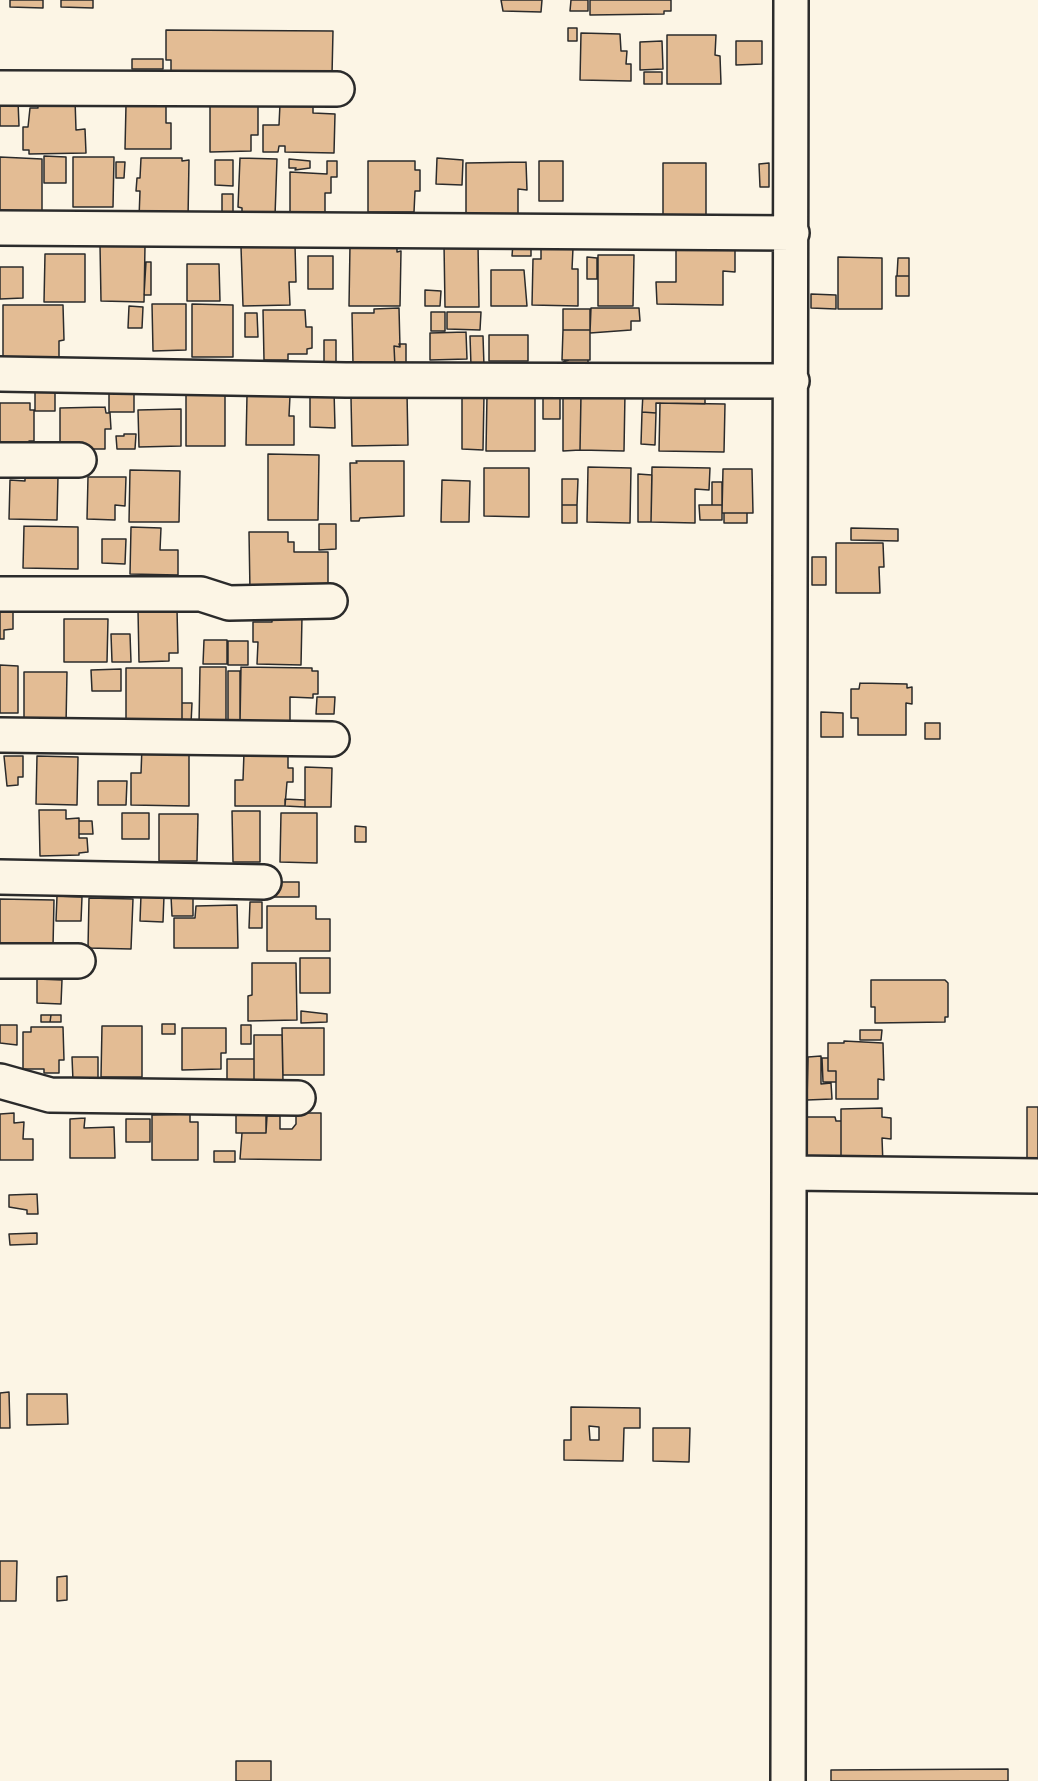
<!DOCTYPE html>
<html>
<head>
<meta charset="utf-8">
<style>
  body { margin:0 }
  canvas { display:block; background:#fcf5e5 }
</style>
</head>
<body>
<canvas width="1038" height="1781"></canvas>
<script>
const ctx = document.querySelector('canvas').getContext('2d');
ctx.lineJoin = 'round';
function fillPath(path, color) {
  ctx.fillStyle = color;
  ctx.fill(path, 'evenodd');
}
function poly(rows) {
  const path = new Path2D();
  for (const r of rows) {
    path.moveTo(r[0], r[1]);
    for (let i = 2; i < r.length; i += 2) path.lineTo(r[i], r[i + 1]);
  }
  return path;
}
function stroke(path, color, width, dash) {
  ctx.strokeStyle = color;
  ctx.lineWidth = width;
  ctx.lineCap = dash ? 'butt' : 'round';
  ctx.setLineDash(dash || []);
  ctx.stroke(path);
}
const building = poly([
  [10,0,43,0,43,8,10,7,10,0],
  [61,0,93,0,93,8,61,7,61,0],
  [501,0,542,0,541,12,503,11,501,0],
  [571,0,588,0,588,11,570,11,571,0],
  [590,0,671,0,671,11,664,11,664,14,590,15,590,0],
  [568,28,577,28,577,41,568,41,568,28],
  [166,30,333,31,332,75,171,74,171,60,166,60,166,30],
  [581,33,620,34,621,51,627,51,626,64,631,64,631,81,580,80,581,33],
  [667,35,716,35,715,55,720,56,721,84,667,84,667,35],
  [662,41,663,69,640,70,640,42,662,41],
  [736,41,762,41,762,64,736,65,736,41],
  [132,59,163,59,163,69,132,69,132,59],
  [644,72,662,72,662,84,644,84,644,72],
  [37,96,75,99,76,130,85,129,86,153,29,154,29,150,23,150,23,127,28,127,30,108,38,108,37,96],
  [210,98,258,98,258,135,251,135,251,151,210,152,210,98],
  [0,101,18,101,19,126,0,126,0,101],
  [280,104,313,104,313,113,335,114,334,153,285,152,285,146,279,146,278,152,263,152,263,125,279,125,280,104],
  [126,105,166,105,166,123,171,123,171,149,125,149,126,105],
  [44,156,66,157,66,183,44,183,44,156],
  [0,157,42,159,42,217,0,216,0,157],
  [73,157,114,157,113,207,73,207,73,157],
  [141,158,182,158,182,161,189,160,188,219,139,218,140,191,136,191,137,178,140,178,141,158],
  [240,158,277,159,275,216,242,215,242,208,238,207,240,158],
  [437,158,463,160,462,185,436,184,437,158],
  [289,159,310,161,310,168,295,170,296,168,289,168,289,159],
  [215,160,233,160,233,186,215,185,215,160],
  [327,161,337,161,337,177,331,177,331,193,325,193,325,217,290,218,290,172,327,174,327,161],
  [368,161,415,161,415,170,420,170,420,191,415,191,414,212,368,212,368,161],
  [539,161,563,161,563,201,539,201,539,161],
  [116,162,125,162,124,178,116,178,116,162],
  [526,162,527,190,518,189,518,214,466,214,466,163,526,162],
  [663,163,706,163,706,222,663,222,663,163],
  [769,163,769,187,760,187,759,164,769,163],
  [222,194,233,194,233,218,222,217,222,194],
  [513,243,531,243,531,256,512,256,513,243],
  [444,244,478,244,479,307,445,307,444,244],
  [100,245,145,246,144,302,101,301,100,245],
  [295,245,296,282,289,282,290,305,243,306,241,247,295,245],
  [350,245,397,246,397,252,401,251,400,306,349,306,350,245],
  [541,247,573,248,572,269,578,269,578,306,532,305,533,259,541,259,541,247],
  [676,249,735,250,735,272,723,271,723,305,657,304,656,282,676,282,676,249],
  [45,254,85,254,85,302,44,302,45,254],
  [598,255,634,255,633,306,598,306,598,255],
  [308,256,333,256,333,289,308,289,308,256],
  [587,257,597,258,597,279,587,279,587,257],
  [838,257,882,258,882,309,838,309,838,257],
  [898,258,909,258,909,276,897,276,898,258],
  [146,262,151,262,151,295,144,295,146,262],
  [187,264,219,264,220,301,187,301,187,264],
  [0,267,23,267,23,298,0,299,0,267],
  [491,270,524,270,527,306,491,306,491,270],
  [896,276,909,276,909,296,896,296,896,276],
  [425,290,441,291,440,306,425,306,425,290],
  [811,294,836,295,836,309,811,308,811,294],
  [152,304,186,304,186,350,153,351,152,304],
  [192,304,233,305,233,357,192,357,192,304],
  [3,305,63,305,64,340,59,341,59,361,3,361,3,305],
  [129,306,143,307,142,328,128,328,129,306],
  [399,308,400,347,394,346,395,367,353,364,352,313,374,313,374,309,399,308],
  [591,308,639,308,640,321,631,321,631,330,590,333,591,308],
  [563,309,590,309,590,330,563,330,563,309],
  [263,310,305,310,306,327,312,327,312,348,307,349,307,354,288,354,288,360,264,360,263,310],
  [431,312,445,312,445,331,431,331,431,312],
  [447,312,481,312,480,330,447,329,447,312],
  [245,313,257,313,258,337,245,337,245,313],
  [563,330,590,330,590,360,562,360,563,330],
  [466,332,467,359,430,360,430,333,466,332],
  [489,335,528,335,528,361,489,361,489,335],
  [470,336,483,336,484,366,471,366,470,336],
  [324,340,336,340,336,366,324,366,324,340],
  [399,344,406,344,406,366,395,367,394,346,400,347,399,344],
  [569,360,588,360,588,369,563,367,563,362,569,360],
  [35,388,55,388,55,411,35,411,35,388],
  [109,389,134,389,134,412,109,412,109,389],
  [186,390,225,390,225,446,186,446,186,390],
  [310,390,334,390,335,428,310,427,310,390],
  [560,391,560,419,543,419,543,392,560,391],
  [407,393,408,445,352,446,351,398,361,398,361,394,407,393],
  [581,393,625,393,624,451,580,450,581,393],
  [643,393,705,394,705,404,656,403,656,413,642,412,643,393],
  [247,395,290,396,289,416,294,416,294,445,246,445,247,395],
  [462,395,484,395,483,450,462,449,462,395],
  [487,395,535,395,535,451,486,451,487,395],
  [563,395,581,396,580,450,563,451,563,395],
  [0,403,30,403,30,410,34,410,34,441,29,441,29,449,0,449,0,403],
  [660,403,725,404,724,452,659,451,660,403],
  [105,407,106,413,110,413,111,429,105,429,105,449,82,449,60,445,60,408,105,407],
  [181,409,181,446,139,447,138,410,181,409],
  [642,412,656,413,655,445,641,444,642,412],
  [124,434,136,434,135,449,117,449,116,436,124,436,124,434],
  [268,454,319,455,318,520,268,520,268,454],
  [356,461,404,461,404,516,360,518,359,521,351,521,350,463,357,463,356,461],
  [588,467,631,468,630,523,587,522,588,467],
  [652,467,710,468,709,490,695,489,695,523,651,522,652,467],
  [484,468,529,468,529,517,484,516,484,468],
  [723,469,752,469,753,513,722,513,723,469],
  [130,470,180,471,179,522,129,522,130,470],
  [638,474,652,475,651,522,638,522,638,474],
  [25,475,58,476,57,520,9,519,10,480,25,481,25,475],
  [88,477,126,477,125,506,115,505,115,520,87,519,88,477],
  [562,479,578,479,577,505,562,505,562,479],
  [442,480,470,481,469,522,441,522,442,480],
  [712,482,722,482,722,505,712,505,712,482],
  [562,505,577,505,577,523,562,523,562,505],
  [699,505,722,505,722,520,700,520,699,505],
  [724,513,747,513,747,523,724,523,724,513],
  [319,524,336,524,336,549,319,550,319,524],
  [24,526,78,527,78,569,23,568,24,526],
  [131,527,161,528,160,550,178,550,178,575,130,574,131,527],
  [851,528,898,529,898,541,851,540,851,528],
  [249,532,288,532,288,542,294,542,294,552,328,552,328,592,250,592,249,532],
  [102,539,126,539,125,564,102,563,102,539],
  [836,543,883,543,884,567,879,567,880,593,836,593,836,543],
  [812,557,826,557,826,585,812,585,812,557],
  [0,606,13,606,13,629,4,630,4,639,0,639,0,606],
  [177,609,178,653,169,653,169,661,139,662,138,610,177,609],
  [272,617,302,617,301,665,257,664,258,642,253,642,253,622,272,622,272,617],
  [64,619,108,619,107,662,64,662,64,619],
  [111,634,130,634,131,662,112,662,111,634],
  [204,640,227,640,227,664,203,664,204,640],
  [228,641,248,641,248,665,228,665,228,641],
  [0,665,18,666,18,713,0,713,0,665],
  [200,667,226,667,226,725,199,725,200,667],
  [241,667,312,668,312,671,318,671,318,694,313,694,313,698,290,697,290,727,240,724,241,667],
  [126,668,182,668,182,724,126,725,126,668],
  [121,669,121,691,92,691,91,670,121,669],
  [228,671,240,671,240,724,228,724,228,671],
  [24,672,67,672,66,725,24,725,24,672],
  [860,683,907,684,907,688,912,687,912,704,906,703,906,735,858,735,858,718,851,718,851,689,859,689,860,683],
  [317,697,335,697,334,714,316,714,317,697],
  [182,703,192,703,191,724,182,724,182,703],
  [821,712,843,713,843,737,821,737,821,712],
  [925,723,940,723,940,739,925,739,925,723],
  [142,747,189,748,189,806,131,805,131,773,141,773,142,747],
  [244,752,288,754,288,768,293,768,293,782,287,782,285,806,235,806,235,780,243,780,244,752],
  [4,756,23,756,23,777,18,777,18,785,7,786,4,756],
  [37,756,78,757,77,805,36,804,37,756],
  [305,767,332,768,331,807,305,807,305,767],
  [98,781,127,781,126,805,98,805,98,781],
  [285,799,305,800,305,807,285,806,285,799],
  [39,810,66,810,66,819,79,818,79,838,87,838,88,852,79,853,79,855,40,856,39,810],
  [232,811,260,811,260,862,233,862,232,811],
  [122,813,149,813,149,839,122,839,122,813],
  [281,813,317,813,317,863,280,862,281,813],
  [159,814,198,814,197,861,159,861,159,814],
  [79,821,92,821,93,834,79,834,79,821],
  [355,826,366,827,366,842,355,842,355,826],
  [271,882,299,882,299,897,271,897,271,882],
  [141,895,164,896,163,922,140,921,141,895],
  [57,896,82,897,81,921,56,921,57,896],
  [171,896,193,896,193,916,172,916,171,896],
  [89,898,133,899,131,949,88,948,89,898],
  [0,899,54,900,53,947,0,946,0,899],
  [250,902,262,902,262,928,249,928,250,902],
  [237,905,238,948,174,948,174,918,195,918,196,906,237,905],
  [267,906,316,906,316,919,330,919,330,951,267,951,267,906],
  [300,958,330,958,330,993,300,993,300,958],
  [252,963,296,963,297,1020,248,1021,248,996,252,995,252,963],
  [37,979,62,980,61,1004,37,1003,37,979],
  [871,980,945,980,948,983,948,1017,945,1017,945,1022,875,1023,875,1007,871,1007,871,980],
  [301,1011,327,1014,327,1022,301,1023,301,1011],
  [41,1015,51,1015,50,1022,41,1022,41,1015],
  [51,1015,61,1015,61,1022,50,1022,51,1015],
  [162,1024,175,1024,175,1034,162,1034,162,1024],
  [0,1025,17,1025,17,1045,0,1043,0,1025],
  [241,1025,251,1025,251,1044,241,1044,241,1025],
  [102,1026,142,1026,142,1077,101,1077,102,1026],
  [31,1027,63,1027,64,1060,59,1060,59,1073,44,1073,44,1069,23,1069,23,1032,31,1032,31,1027],
  [182,1028,226,1028,226,1053,221,1053,221,1069,182,1070,182,1028],
  [282,1028,324,1028,324,1075,283,1075,282,1028],
  [860,1030,882,1030,881,1040,860,1040,860,1030],
  [254,1035,282,1035,283,1082,254,1081,254,1035],
  [844,1041,883,1043,884,1080,878,1079,878,1099,836,1099,836,1071,828,1071,828,1043,844,1043,844,1041],
  [821,1056,821,1084,831,1083,832,1099,807,1100,808,1057,821,1056],
  [72,1057,98,1057,98,1081,73,1081,72,1057],
  [822,1058,828,1058,828,1071,836,1071,836,1082,823,1082,822,1058],
  [227,1059,254,1059,254,1081,227,1082,227,1059],
  [1027,1107,1038,1107,1038,1166,1027,1166,1027,1107],
  [882,1108,882,1117,891,1118,891,1139,882,1138,883,1165,841,1165,841,1109,882,1108],
  [14,1113,14,1123,24,1122,23,1139,33,1139,33,1160,0,1160,0,1114,14,1113],
  [236,1113,266,1113,266,1133,236,1133,236,1113],
  [296,1113,321,1113,321,1160,240,1159,242,1133,266,1133,267,1116,280,1116,280,1129,292,1129,296,1124,296,1113],
  [190,1114,190,1122,198,1122,198,1160,152,1160,152,1115,190,1114],
  [806,1117,835,1117,836,1121,841,1121,841,1165,806,1166,806,1117],
  [85,1118,84,1128,114,1127,115,1158,70,1158,70,1119,85,1118],
  [126,1119,150,1119,150,1142,126,1142,126,1119],
  [214,1151,235,1151,235,1162,214,1162,214,1151],
  [37,1194,38,1214,27,1214,27,1210,9,1207,9,1195,37,1194],
  [37,1233,37,1244,10,1245,9,1234,37,1233],
  [9,1392,10,1428,0,1428,0,1393,9,1392],
  [27,1394,67,1394,68,1424,27,1425,27,1394],
  [571,1407,640,1408,640,1428,624,1428,623,1461,564,1460,564,1440,571,1440,571,1407],
  [589,1426,599,1427,599,1440,590,1440,589,1426],
  [653,1428,690,1428,689,1462,653,1461,653,1428],
  [0,1561,17,1561,16,1601,0,1601,0,1561],
  [67,1576,67,1600,57,1601,57,1577,67,1576],
  [236,1761,271,1761,271,1781,236,1781,236,1761],
  [1008,1769,1008,1781,831,1781,831,1770,1008,1769]
]);
fillPath(building, '#e3bc94');
stroke(building, '#2b2b2b', 1.5);
const minor = poly([
  [0,88,337,89],
  [0,228,792,233],
  [0,374,346,380,792,381],
  [0,460,79,460],
  [0,594,201,594,229,603,330,601],
  [0,735,332,739],
  [0,877,264,882],
  [0,961,78,961],
  [0,1081,50,1095,298,1098],
  [791,1173,1038,1176],
  [788,1781,791,0]
]);
stroke(minor, '#2b2b2b', 38);
stroke(minor, '#fcf5e5', 33);
</script>
</body>
</html>
